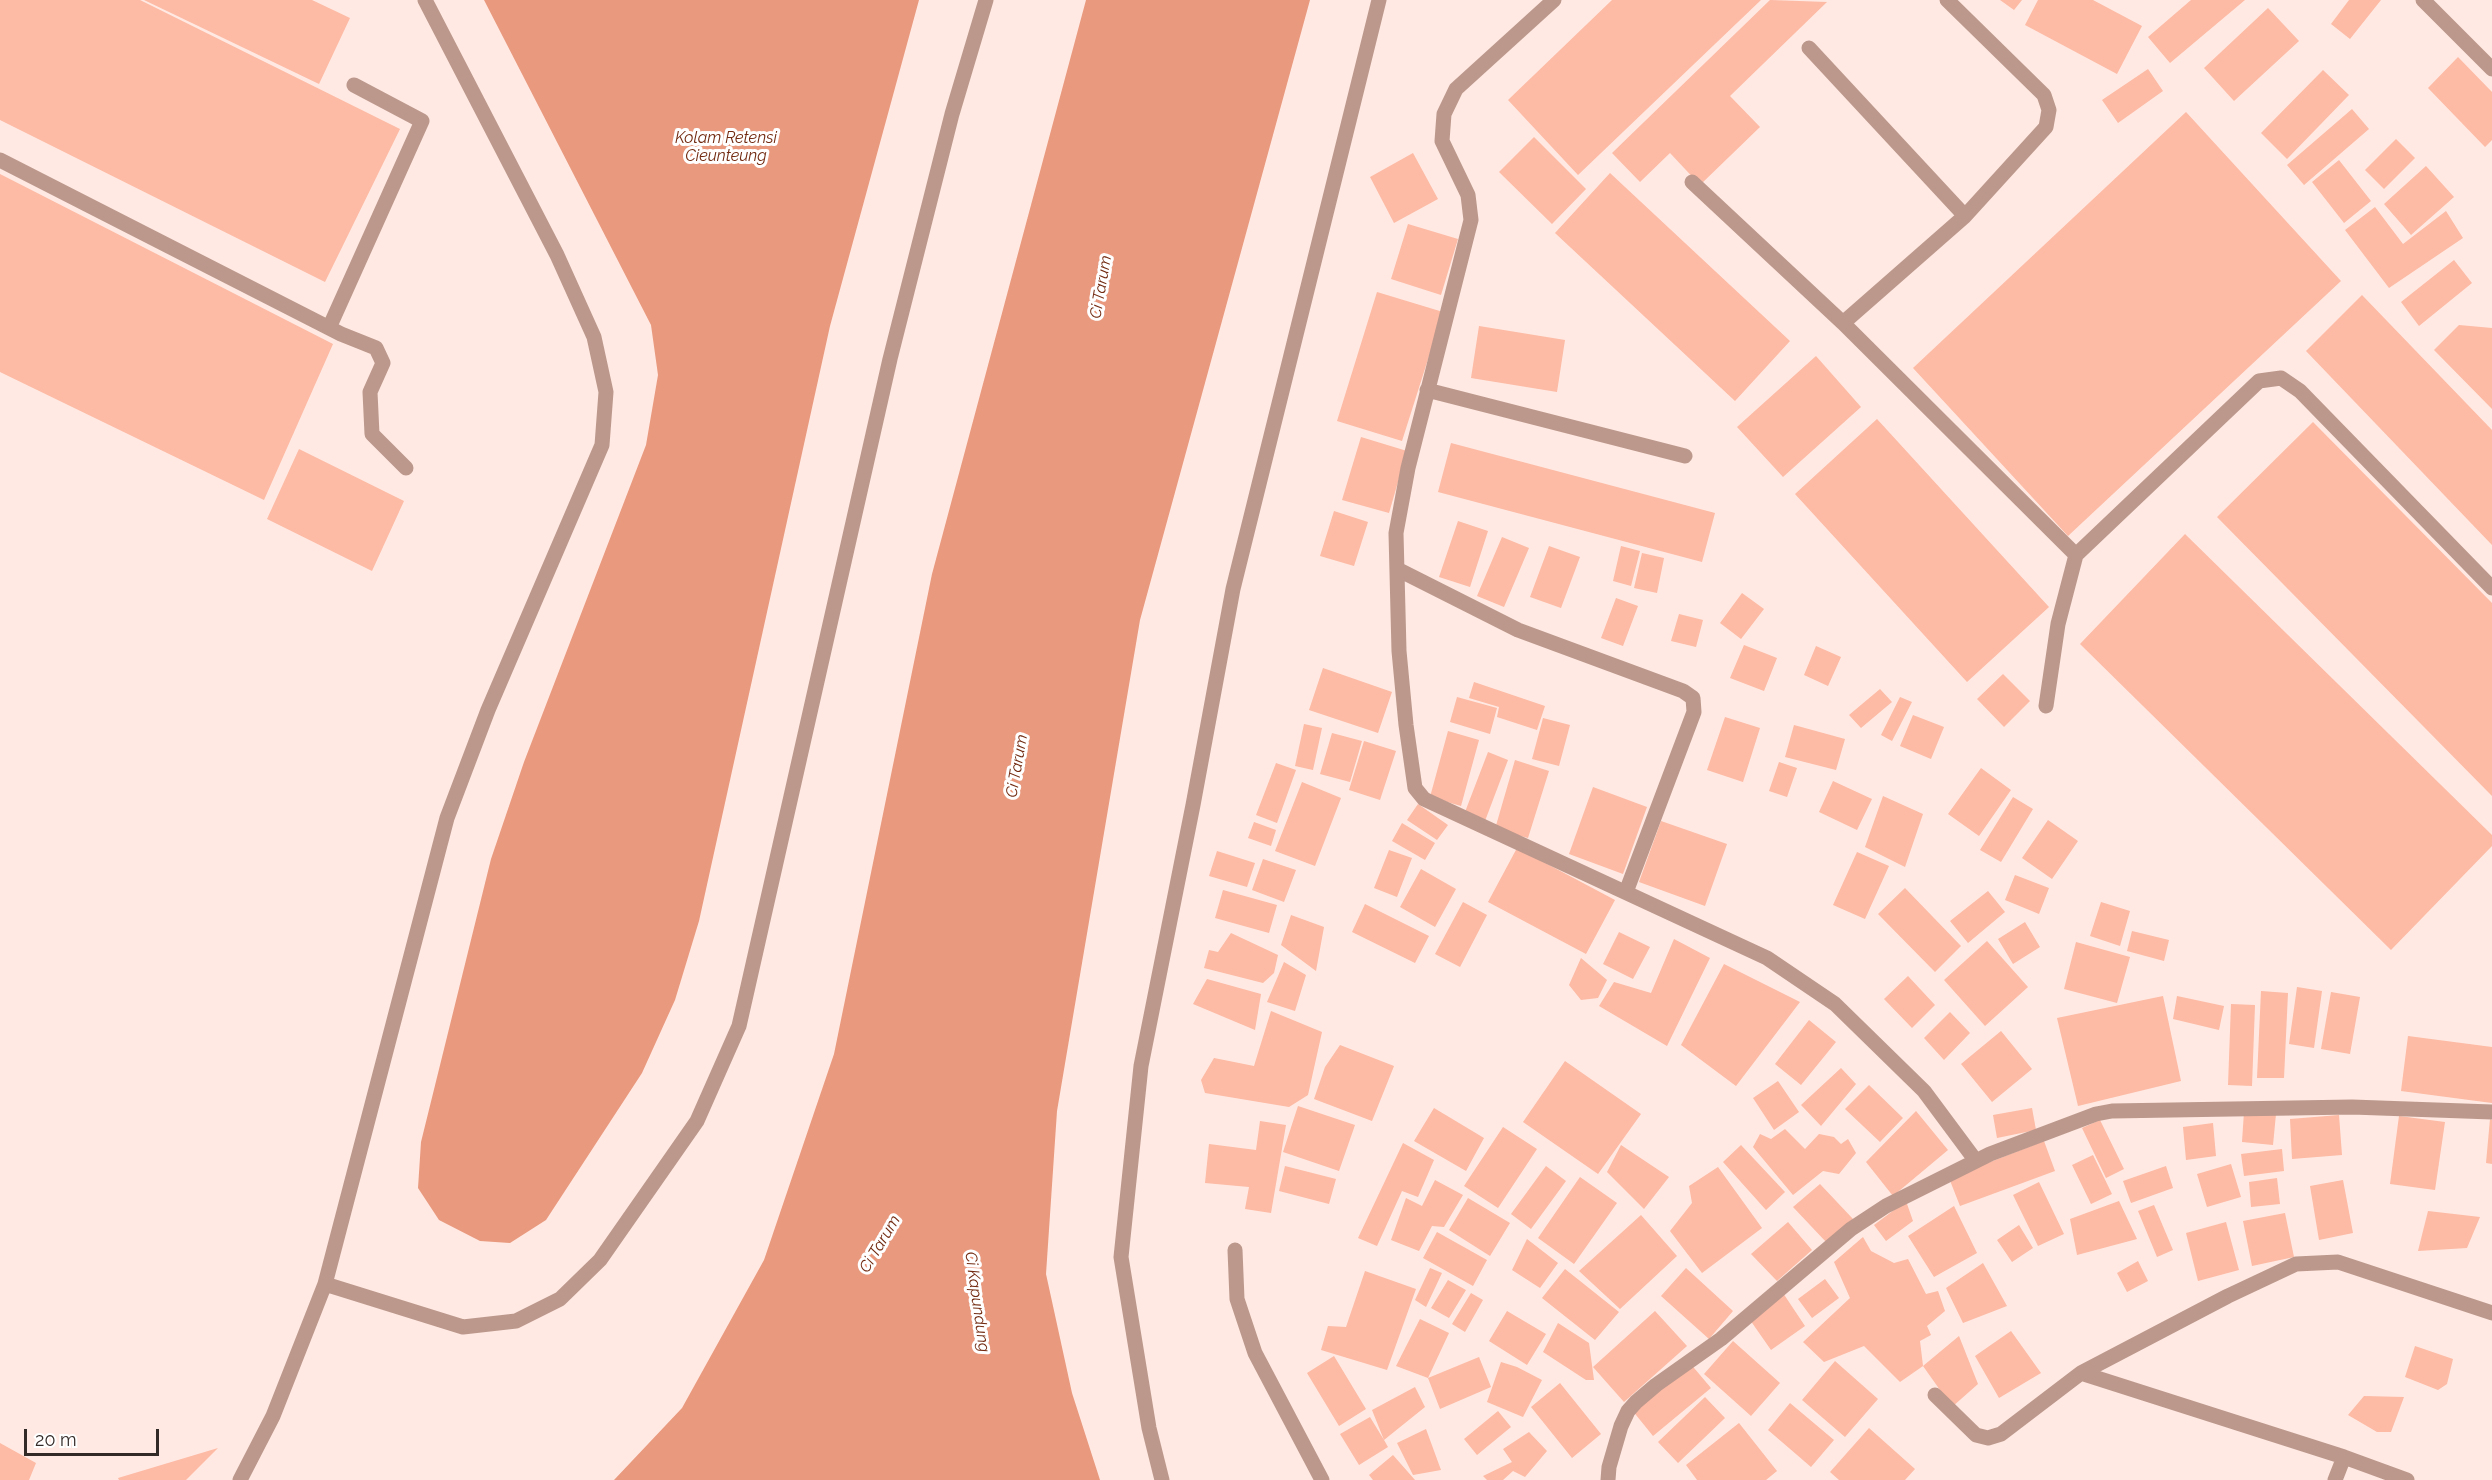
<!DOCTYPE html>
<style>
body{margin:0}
#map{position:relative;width:2492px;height:1480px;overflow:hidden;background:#ffe9e2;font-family:Raleway,sans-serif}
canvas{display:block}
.scale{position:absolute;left:24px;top:1429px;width:135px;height:27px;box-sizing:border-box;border:3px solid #322a27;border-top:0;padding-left:8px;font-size:18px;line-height:21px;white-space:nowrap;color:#322a27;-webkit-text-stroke:4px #fff;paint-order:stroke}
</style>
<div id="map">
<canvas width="2492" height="1480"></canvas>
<div class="scale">20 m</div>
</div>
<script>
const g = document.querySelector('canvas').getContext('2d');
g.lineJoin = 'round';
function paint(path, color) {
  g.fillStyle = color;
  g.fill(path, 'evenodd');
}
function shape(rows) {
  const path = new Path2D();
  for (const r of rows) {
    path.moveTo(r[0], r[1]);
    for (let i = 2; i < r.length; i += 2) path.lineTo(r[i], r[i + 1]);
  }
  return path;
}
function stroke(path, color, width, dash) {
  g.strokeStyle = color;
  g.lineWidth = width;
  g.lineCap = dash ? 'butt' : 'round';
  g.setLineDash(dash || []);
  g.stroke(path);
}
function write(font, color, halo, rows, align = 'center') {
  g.font = font + ' Raleway,sans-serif';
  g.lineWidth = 6;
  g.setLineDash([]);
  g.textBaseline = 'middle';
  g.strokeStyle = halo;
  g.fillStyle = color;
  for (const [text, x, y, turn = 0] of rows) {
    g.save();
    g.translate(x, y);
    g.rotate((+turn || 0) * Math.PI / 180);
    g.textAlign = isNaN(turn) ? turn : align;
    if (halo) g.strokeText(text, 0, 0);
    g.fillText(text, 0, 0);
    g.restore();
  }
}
paint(shape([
 [484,0,919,0,830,326,699,921,675,1000,642,1073,546,1220,510,1243,480,1241,439,1220,418,1188,421,1142,491,859,524,762,646,445,658,375,651,325],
 [1086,0,1310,0,1140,620,1057,1111,1046,1274,1072,1393,1100,1480,614,1480,682,1408,764,1260,834,1054,932,574]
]), '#e9997e');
paint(shape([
 [0,0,140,0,400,129,325,282,0,120],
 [144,0,312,0,350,18,319,84],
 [1612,0,1761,0,1578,175,1508,100],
 [1770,0,1827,2,1730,96,1760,127,1700,185,1670,153,1640,182,1612,153],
 [2000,0,2022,0,2014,10],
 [2038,0,2093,0,2142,26,2117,74,2025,25],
 [2191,0,2245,0,2170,63,2148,37],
 [2349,0,2381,0,2350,39,2331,24],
 [2268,8,2299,41,2234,101,2204,68],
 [2458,57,2492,92,2492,140,2485,147,2428,88],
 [2148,69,2163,91,2118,123,2102,100],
 [2323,70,2349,95,2287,159,2261,133],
 [2352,109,2369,129,2304,185,2287,165],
 [2186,112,2341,281,2068,536,1913,368],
 [1534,137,1586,189,1552,224,1499,172],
 [2396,139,2415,158,2384,189,2365,170],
 [1413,153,1438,199,1394,223,1370,177],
 [2339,160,2371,201,2344,223,2312,182],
 [2426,166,2454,197,2411,235,2384,204],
 [1610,173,1790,341,1735,401,1555,233],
 [0,174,333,344,264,500,0,372],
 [2375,207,2403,244,2446,211,2463,238,2389,288,2345,230],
 [1408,224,1458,239,1441,295,1391,279],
 [2454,260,2472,283,2419,326,2401,302],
 [1377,292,1443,312,1402,441,1337,421],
 [2362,295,2492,430,2492,545,2306,351],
 [2459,325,2492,328,2492,409,2434,350],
 [1479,326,1565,340,1557,392,1471,378],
 [1816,356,1861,407,1783,477,1737,427],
 [1877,419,2049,607,1967,682,1795,494],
 [2313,422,2492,603,2492,796,2217,517],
 [1361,437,1407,451,1389,513,1342,500],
 [1451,443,1715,513,1702,562,1438,492],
 [299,449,404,501,372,571,267,519],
 [1334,511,1368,522,1354,566,1320,556],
 [1458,521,1488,531,1470,587,1439,577],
 [2185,534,2492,835,2492,846,2391,950,2080,644],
 [1502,537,1529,548,1504,607,1477,596],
 [1549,546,1580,557,1561,608,1530,597],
 [1621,546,1640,551,1631,586,1613,581],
 [1642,553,1664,558,1657,593,1634,588],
 [1742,593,1764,609,1741,639,1720,623],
 [1616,598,1638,606,1623,646,1601,638],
 [1679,614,1703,620,1696,647,1671,641],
 [1744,645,1777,658,1764,691,1730,678],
 [1816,646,1841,657,1828,686,1804,675],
 [1323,668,1392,692,1378,733,1309,710],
 [2003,674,2030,701,2004,727,1977,699],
 [1474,682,1545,706,1537,730,1497,717,1499,707,1469,698],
 [1880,689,1892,702,1861,728,1849,715],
 [1457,697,1497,708,1490,734,1450,722],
 [1900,697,1912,702,1892,741,1881,735],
 [1913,715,1944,727,1931,759,1900,746],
 [1725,717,1760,728,1743,782,1707,770],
 [1543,718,1570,725,1559,766,1532,759],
 [1304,724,1322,728,1313,770,1295,766],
 [1794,725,1845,739,1836,770,1785,757],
 [1448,731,1479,740,1461,806,1430,797],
 [1332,733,1362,741,1350,782,1320,774],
 [1364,741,1396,751,1380,800,1349,790],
 [1488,752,1508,760,1485,821,1465,812],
 [1515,760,1549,771,1528,838,1495,829],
 [1779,762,1797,768,1787,797,1769,791],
 [1276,763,1296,770,1277,823,1256,815],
 [1981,768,2011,790,1979,836,1948,814],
 [1833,781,1872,799,1857,830,1819,812],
 [1302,782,1341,798,1315,866,1275,851],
 [1593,787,1647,807,1623,874,1569,854],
 [1883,796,1923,814,1905,867,1865,847],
 [2013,797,2033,809,2001,862,1980,850],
 [1418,804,1448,825,1437,840,1407,820],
 [2048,820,2078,841,2052,879,2022,858],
 [1661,821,1727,844,1705,906,1639,882],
 [1254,822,1276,830,1271,846,1248,838],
 [1402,823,1435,843,1425,860,1392,841],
 [1517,848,1615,900,1586,954,1488,902],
 [1389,850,1412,858,1397,897,1374,888],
 [1217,851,1255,863,1247,887,1209,876],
 [1857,852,1889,866,1865,919,1833,905],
 [1263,859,1296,870,1284,902,1252,890],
 [1421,869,1456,889,1435,927,1400,907],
 [2015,875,2049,888,2039,914,2005,900],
 [1905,888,1961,946,1935,972,1878,914],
 [1223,890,1277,905,1269,933,1215,918],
 [1988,891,2005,912,1968,943,1950,921],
 [1463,902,1487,915,1460,967,1435,954],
 [2101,902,2130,911,2120,946,2090,936],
 [1365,904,1429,936,1415,963,1352,932],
 [1291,915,1324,927,1316,971,1281,945],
 [2025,922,2040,947,2013,964,1998,939],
 [2132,931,2169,940,2164,961,2127,951],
 [1619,932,1650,947,1633,979,1603,964],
 [1231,933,1278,955,1274,973,1263,983,1204,968,1209,950,1218,952],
 [1674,939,1710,958,1667,1046,1599,1006,1614,982,1651,993],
 [1987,941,2028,987,1985,1026,1944,980],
 [2076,942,2130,957,2117,1003,2064,989],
 [1581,958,1607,980,1598,998,1581,1000,1569,985],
 [1284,962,1306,975,1295,1011,1267,1002],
 [1724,964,1800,1002,1736,1086,1681,1045],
 [1908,976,1935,1005,1912,1028,1884,999],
 [1207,979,1261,994,1255,1030,1193,1004],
 [2297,987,2322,991,2314,1048,2289,1044],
 [2261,991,2288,993,2284,1078,2257,1078],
 [2331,992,2360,997,2350,1054,2321,1049],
 [2163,996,2181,1081,2078,1106,2057,1018],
 [2177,996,2224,1006,2219,1030,2173,1019],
 [2231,1004,2255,1005,2252,1086,2228,1085],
 [1271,1011,1322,1032,1308,1095,1289,1107,1205,1093,1201,1080,1214,1058,1254,1066],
 [1950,1012,1970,1033,1944,1060,1924,1038],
 [1809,1020,1836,1042,1801,1085,1775,1064],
 [2001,1031,2032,1069,1992,1102,1961,1064],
 [2408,1036,2492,1047,2492,1103,2401,1091],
 [1340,1045,1394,1066,1372,1121,1314,1099,1325,1067],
 [1565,1061,1641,1114,1598,1174,1523,1122],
 [1841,1068,1856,1084,1821,1126,1801,1105],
 [1778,1081,1799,1112,1774,1130,1753,1098],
 [1869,1085,1903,1118,1880,1142,1845,1109],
 [1298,1106,1355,1125,1339,1171,1283,1152],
 [1434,1108,1484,1138,1466,1171,1414,1141],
 [2032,1108,2036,1130,1997,1138,1993,1115],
 [1916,1111,1948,1150,1893,1196,1866,1162],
 [2244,1112,2276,1114,2273,1145,2242,1142],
 [2339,1115,2342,1155,2292,1159,2290,1119],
 [2399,1116,2445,1122,2435,1190,2390,1184],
 [2490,1119,2492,1120,2492,1164,2486,1163],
 [2100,1120,2124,1169,2106,1178,2082,1128],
 [1260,1121,1286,1125,1271,1213,1245,1209,1249,1187,1205,1183,1209,1144,1256,1150],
 [2213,1123,2216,1156,2186,1160,2183,1127],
 [1503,1127,1537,1149,1498,1208,1464,1186],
 [1785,1129,1805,1149,1819,1134,1834,1137,1841,1144,1848,1139,1856,1153,1839,1174,1823,1171,1793,1195,1753,1147,1760,1134,1771,1139],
 [2044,1141,2055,1171,1960,1206,1949,1178],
 [1403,1143,1434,1160,1418,1197,1402,1191,1377,1246,1358,1238],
 [1621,1145,1669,1177,1644,1209,1607,1172],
 [1741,1145,1785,1192,1766,1210,1723,1162],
 [2282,1149,2284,1171,2244,1176,2241,1154],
 [2093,1155,2112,1194,2091,1204,2072,1165],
 [2231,1164,2241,1197,2207,1207,2197,1174],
 [1285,1166,1336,1179,1329,1204,1279,1191],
 [1546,1166,1566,1181,1531,1229,1511,1214],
 [2166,1166,2173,1188,2131,1203,2123,1181],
 [1718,1167,1762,1228,1702,1273,1670,1231,1692,1203,1689,1186],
 [1580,1177,1617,1203,1574,1264,1538,1238],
 [2277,1178,2280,1204,2251,1207,2249,1182],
 [1435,1180,1463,1195,1444,1227,1432,1226,1419,1251,1391,1240,1406,1198,1422,1206],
 [2343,1180,2353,1233,2319,1240,2310,1186],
 [2039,1182,2064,1234,2038,1246,2013,1195],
 [1820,1184,1853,1219,1827,1243,1793,1207],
 [1468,1198,1510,1223,1490,1256,1449,1230],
 [1906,1201,1913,1221,1886,1241,1874,1225],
 [2119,1201,2137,1239,2077,1255,2070,1219],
 [2154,1205,2173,1250,2157,1257,2138,1211],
 [1954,1206,1977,1253,1934,1277,1908,1236],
 [2428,1211,2480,1217,2467,1248,2418,1251],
 [2285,1213,2294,1257,2252,1266,2243,1221],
 [1641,1215,1677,1256,1620,1309,1579,1271],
 [1788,1222,1812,1250,1777,1281,1751,1254],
 [2226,1222,2239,1270,2198,1281,2186,1233],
 [2019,1225,2033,1248,2012,1262,1997,1240],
 [1437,1232,1487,1260,1473,1286,1423,1258],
 [1863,1237,1871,1251,1894,1263,1908,1259,1926,1294,1938,1291,1945,1311,1927,1326,1931,1335,1920,1341,1923,1366,1900,1382,1864,1346,1824,1362,1803,1342,1850,1298,1834,1262],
 [1527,1239,1558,1263,1540,1288,1512,1270],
 [2138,1261,2148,1281,2127,1292,2117,1273],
 [1983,1263,2007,1306,1963,1323,1946,1288],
 [1430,1268,1442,1273,1426,1307,1415,1300],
 [1686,1268,1733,1311,1709,1339,1661,1296],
 [1565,1269,1619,1312,1595,1340,1542,1298],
 [1365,1271,1416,1289,1387,1370,1321,1350,1328,1326,1346,1327],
 [1825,1279,1839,1298,1812,1318,1798,1299],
 [1448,1280,1466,1290,1449,1318,1431,1308],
 [1471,1293,1483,1300,1465,1332,1452,1324],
 [1783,1293,1805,1326,1771,1350,1748,1317],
 [1507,1311,1546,1334,1527,1365,1489,1341],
 [1655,1311,1687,1346,1624,1402,1593,1367],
 [1420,1319,1449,1333,1428,1378,1479,1357,1491,1387,1440,1409,1428,1378,1396,1366],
 [1558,1323,1589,1343,1594,1380,1586,1380,1543,1352],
 [2011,1331,2041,1373,1999,1398,1975,1356],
 [1959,1336,1978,1384,1952,1407,1923,1366],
 [1733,1341,1780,1383,1751,1416,1704,1374],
 [2415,1346,2453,1359,2447,1384,2438,1390,2405,1377],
 [1334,1356,1366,1409,1339,1426,1307,1373],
 [1835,1361,1878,1399,1845,1437,1802,1400],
 [1501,1362,1517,1367,1542,1380,1523,1417,1487,1402],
 [1689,1362,1711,1388,1653,1436,1632,1410],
 [1560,1383,1601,1434,1572,1458,1531,1407],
 [1415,1387,1425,1407,1384,1440,1388,1447,1359,1465,1340,1434,1370,1417,1384,1440,1372,1410],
 [2364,1396,2404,1397,2391,1432,2377,1432,2348,1415],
 [1705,1397,1725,1418,1678,1463,1658,1442],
 [1790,1403,1834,1440,1811,1467,1768,1430],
 [1498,1411,1511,1427,1477,1455,1464,1439],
 [1739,1423,1777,1471,1766,1480,1697,1480,1686,1465],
 [1869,1428,1915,1469,1905,1480,1839,1480,1830,1472],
 [1426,1429,1441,1470,1413,1475,1397,1443],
 [1529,1432,1547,1451,1525,1477,1513,1471,1503,1480,1487,1480,1483,1476,1512,1462,1503,1449],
 [0,1443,36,1463,29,1480,0,1480],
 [218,1448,186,1480,119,1480,118,1478],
 [1393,1455,1415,1480,1373,1480,1369,1475]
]), '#fdbaa4');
stroke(shape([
 [1947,0,2044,95,2049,110,2046,127,1965,216,1843,323,2076,555,2259,381,2281,378,2300,391,2492,588],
 [1809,48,1965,216],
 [0,160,341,334,376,348,383,363,370,392,372,434,406,468],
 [1692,182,1843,323],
 [329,328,422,121,354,85],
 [2046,706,2058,624,2076,555],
 [325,1284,463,1327,516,1321,560,1299,600,1260,697,1121,739,1026,890,359,952,114,986,0],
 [240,1480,273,1416,325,1284,447,818,488,710,602,445,606,392,594,337,557,255,425,0]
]), '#bc988c', 15);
stroke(shape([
 [1554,0,1456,89,1444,114,1442,141,1468,195,1471,220,1408,468,1396,533,1399,651,1406,725,1415,788,1424,799,1767,958,1835,1004,1924,1091,1976,1161],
 [2423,0,2492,69],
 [1427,390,1685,456],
 [1397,569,1518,630,1683,691,1693,698,1694,712,1626,892],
 [1235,1250,1237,1299,1255,1353,1322,1480],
 [2081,1373,2228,1296,2296,1264,2338,1262,2492,1313],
 [1935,1395,1976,1435,1988,1438,2001,1434,2081,1373,2344,1457,2407,1480],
 [1162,1480,1149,1428,1121,1257,1141,1066,1193,805,1233,589,1379,0],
 [1608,1480,1609,1467,1621,1426,1628,1411,1636,1402,1656,1385,1721,1339,1851,1229,1886,1206,1990,1154,2096,1114,2112,1111,2352,1107,2492,1112],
 [2335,1480,2344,1457]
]), '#bc988c', 15);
write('italic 16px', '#722a10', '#fff', [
 ["Kolam Retensi",726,138],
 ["Cieunteung",726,156],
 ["Ci Tarum",1101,287,-80],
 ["Ci Tarum",1017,766,-80],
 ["Ci Tarum",880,1244,-59],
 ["Ci Kapundung",977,1302,82]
]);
</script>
